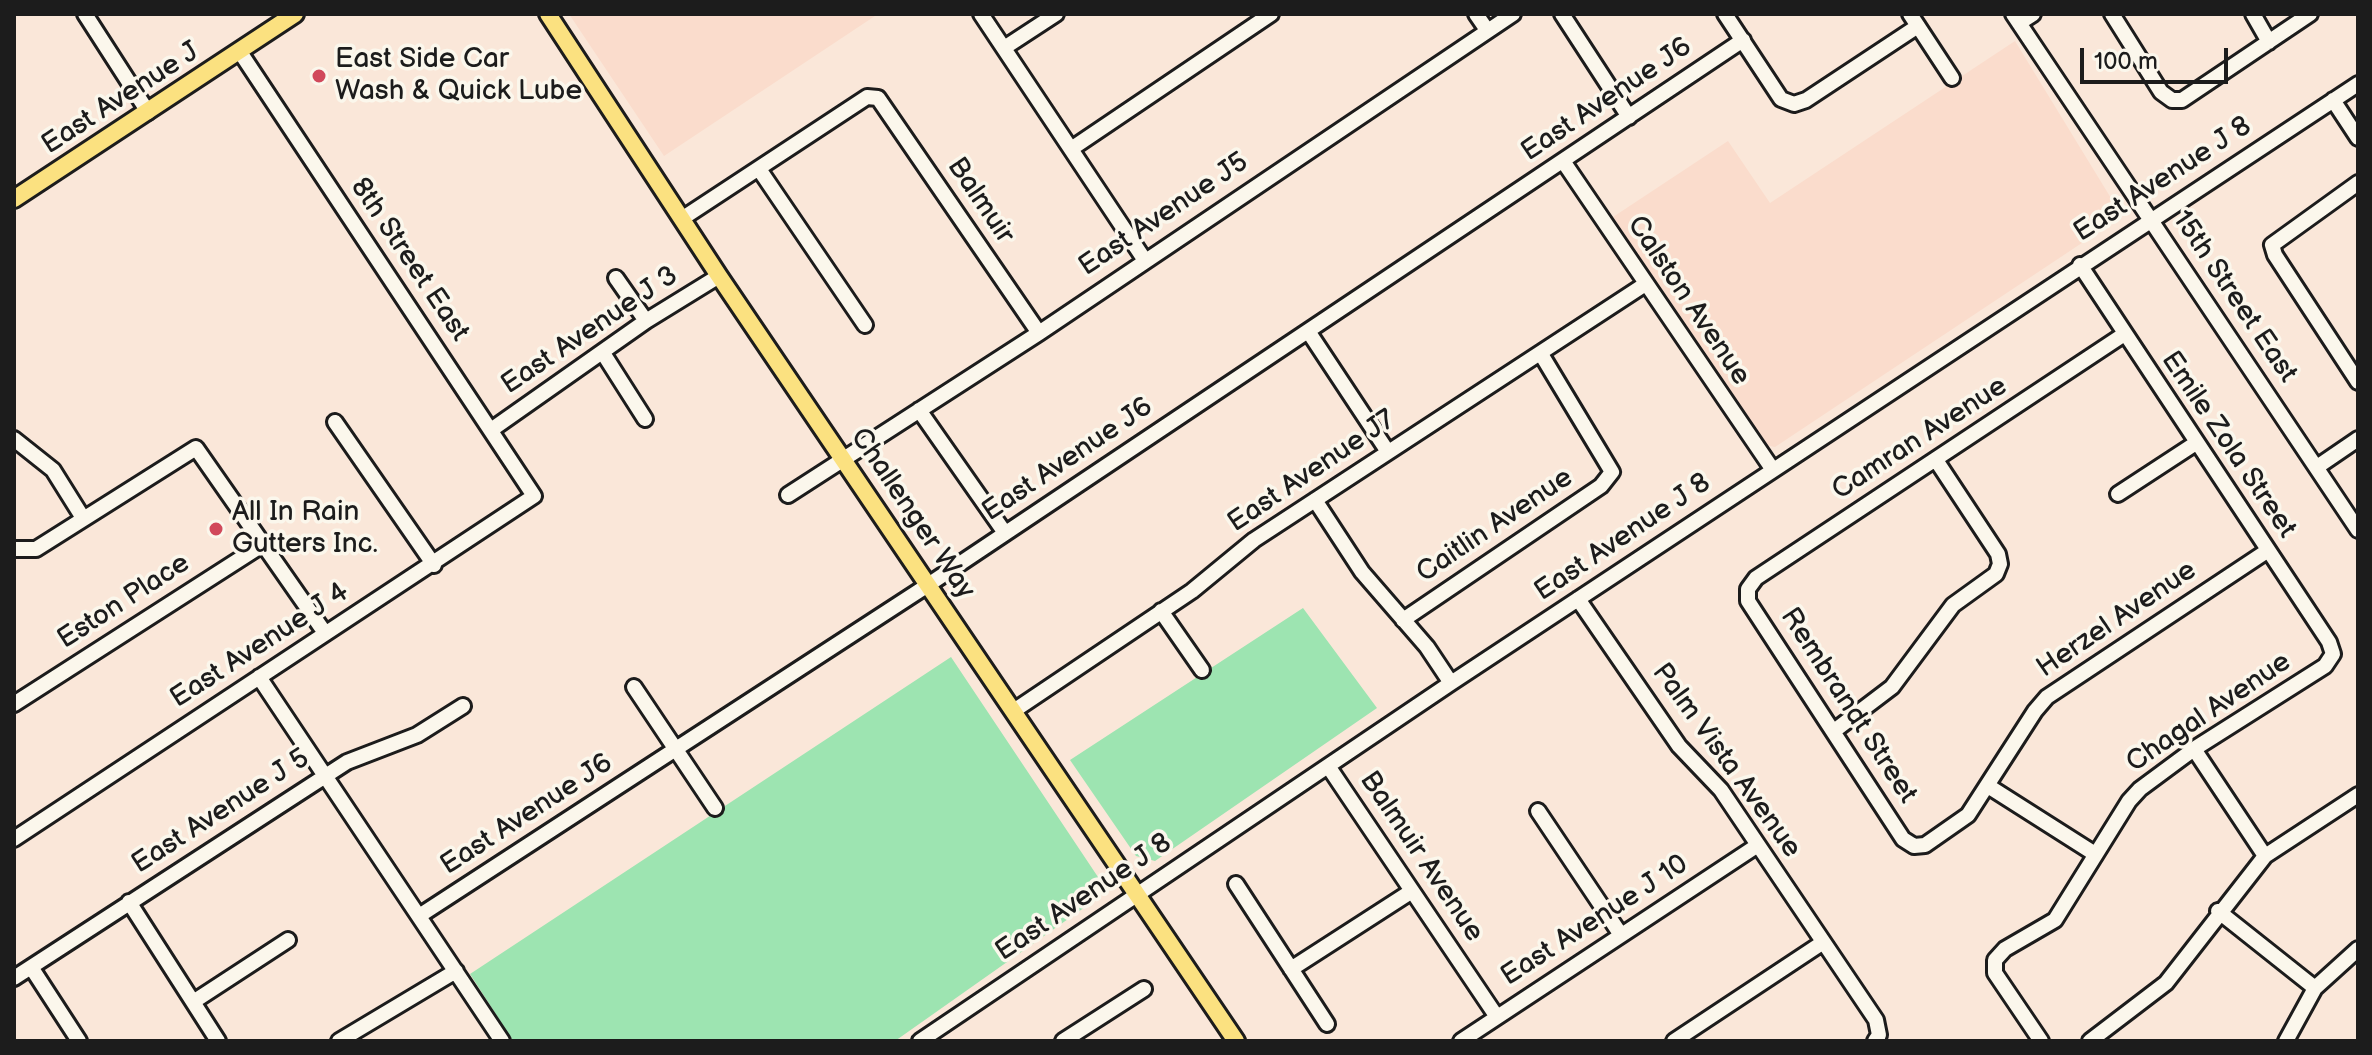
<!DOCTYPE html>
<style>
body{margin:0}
#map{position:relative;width:2372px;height:1055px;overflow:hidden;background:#fae7d9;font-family:"Balsamiq Sans",sans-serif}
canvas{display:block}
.frame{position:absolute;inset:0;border:16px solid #1c1c1c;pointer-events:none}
.scale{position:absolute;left:2080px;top:48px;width:148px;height:36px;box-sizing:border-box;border:4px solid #1c1c1c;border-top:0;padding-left:10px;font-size:24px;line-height:28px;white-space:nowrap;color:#1c1c1c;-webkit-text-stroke:6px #fbf7ec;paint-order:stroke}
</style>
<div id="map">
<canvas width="2372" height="1055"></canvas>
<div class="frame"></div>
<div class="scale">100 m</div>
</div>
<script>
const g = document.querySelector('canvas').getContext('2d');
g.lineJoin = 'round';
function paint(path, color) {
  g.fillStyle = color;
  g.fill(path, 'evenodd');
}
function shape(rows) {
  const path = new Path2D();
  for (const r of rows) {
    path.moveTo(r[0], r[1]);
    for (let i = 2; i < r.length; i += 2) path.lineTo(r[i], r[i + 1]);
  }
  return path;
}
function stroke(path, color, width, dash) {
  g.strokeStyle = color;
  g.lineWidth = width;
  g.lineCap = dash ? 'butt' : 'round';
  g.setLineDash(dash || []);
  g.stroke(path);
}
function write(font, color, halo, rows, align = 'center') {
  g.font = font + ' "Balsamiq Sans",sans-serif';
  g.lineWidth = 7;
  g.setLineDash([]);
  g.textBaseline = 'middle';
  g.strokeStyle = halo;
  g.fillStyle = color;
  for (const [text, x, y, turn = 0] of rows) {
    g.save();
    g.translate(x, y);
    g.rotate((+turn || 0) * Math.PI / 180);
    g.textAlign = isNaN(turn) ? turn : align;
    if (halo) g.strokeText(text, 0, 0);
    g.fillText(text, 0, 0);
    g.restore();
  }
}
paint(shape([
 [569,14,878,14,664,156],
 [2015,41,2117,208,2115,221,1775,447,1766,445,1613,217,1728,141,1770,203]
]), '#fadccc');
paint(shape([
 [1303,608,1377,708,1155,861,1136,856,1070,760],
 [951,657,1100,880,1095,900,895,1041,513,1041,470,974]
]), '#9de4b1');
const minor = shape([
 [85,14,148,112],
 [981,14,1144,259],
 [1476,14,1487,30],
 [1562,14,1629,117],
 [1725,14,1781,99,1794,104,1806,100,1918,26],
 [1910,14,1952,78],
 [2013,14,2358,530],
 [2112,14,2161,92,2172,100,2182,100,2310,14],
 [2253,14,2269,42],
 [2019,23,2033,14],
 [1004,48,1056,14],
 [2333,100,2358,138],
 [1071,149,1271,14],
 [1563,161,1773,470],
 [759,169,865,325],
 [2358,183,2272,245,2275,255,2358,382],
 [683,218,867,97,878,98,1039,333],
 [616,278,646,321],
 [1308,331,1388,452],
 [2123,335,1756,578,1748,589,1748,601,1903,839,1914,846,1925,845,1968,815,2035,711,2047,697,2267,551],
 [603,353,645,419],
 [919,410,1005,533],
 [335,422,434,565],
 [491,430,646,321,719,276],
 [14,439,53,470,83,518],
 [2317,467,2358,439],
 [2118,494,2196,443],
 [788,495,1039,333,1513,14],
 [1315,500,1362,572,1427,647,1451,683],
 [14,549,36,549,196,448,325,633],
 [1578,599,1679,746,1721,790,1876,1020,1879,1035,1875,1041],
 [1161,611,1202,670],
 [1403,620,1601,486,1612,472,1541,354],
 [259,677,502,1041],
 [634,687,715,808],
 [14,704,262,545],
 [1015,710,1192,591,1254,540,1644,285],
 [1834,731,1892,687,1953,605,1996,574,2000,564,1998,554,1936,460],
 [2194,749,2265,856],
 [1328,766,1497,1017],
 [1988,786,2095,854],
 [1538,811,1621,935],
 [14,839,534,496,240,52],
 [1236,884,1327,1024],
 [129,902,218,1041],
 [2218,911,2315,988],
 [419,916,928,585,1743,40],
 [31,967,79,1041],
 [1291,969,1412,891],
 [14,978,347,762,417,735,463,706],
 [193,1002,288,940],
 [339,1041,456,971],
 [920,1041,1451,683,2358,84],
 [1063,1041,1144,989],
 [1461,1041,1758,845],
 [1674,1041,1822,943],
 [2041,1041,1995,973,1995,960,2005,949,2055,920,2129,801,2140,789,2194,749,2325,666,2333,654,2329,642,2080,265],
 [2090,1041,2166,983,2265,856,2358,795],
 [2286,1041,2315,988,2358,949]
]);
const major = shape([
 [548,14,719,276,1236,1041],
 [14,199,295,14]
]);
stroke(minor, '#1c1c1c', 20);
stroke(major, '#1c1c1c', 22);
stroke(minor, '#fbf7ec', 14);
stroke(major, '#fbe180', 16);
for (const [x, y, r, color] of [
 [319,76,8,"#d1495b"],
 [216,529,8,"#d1495b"]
]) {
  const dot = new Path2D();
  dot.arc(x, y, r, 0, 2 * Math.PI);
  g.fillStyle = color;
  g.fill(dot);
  stroke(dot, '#fbf7ec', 3);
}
write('28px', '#1c1c1c', '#fbf7ec', [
 ["East Side Car",335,60],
 ["Wash & Quick Lube",335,92],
 ["All In Rain",232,513],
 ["Gutters Inc.",232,545]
], 'left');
write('28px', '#1c1c1c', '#fbf7ec', [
 ["East Avenue J",121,99,-33],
 ["East Avenue J6",1607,100,-34],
 ["East Avenue J 8",2163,180,-33],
 ["Balmuir",980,201,56],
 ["East Avenue J5",1164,215,-34],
 ["8th Street East",409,260,56],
 ["15th Street East",2234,297,56],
 ["Calston Avenue",1688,301,56],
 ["East Avenue J 3",590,331,-34],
 ["Camran Avenue",1920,439,-33],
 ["Emile Zola Street",2228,445,56],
 ["East Avenue J6",1068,460,-34],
 ["East Avenue J7",1312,472,-34],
 ["Challenger Way",912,514,56],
 ["Caitlin Avenue",1495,526,-34],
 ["East Avenue J 8",1623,538,-34],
 ["Eston Place",124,602,-33],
 ["Herzel Avenue",2117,620,-34],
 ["East Avenue J 4",260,646,-33],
 ["Rembrandt Street",1848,706,57],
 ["Chagal Avenue",2209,713,-34],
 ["Palm Vista Avenue",1726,761,54],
 ["East Avenue J 5",221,812,-33],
 ["East Avenue J6",527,815,-33],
 ["Balmuir Avenue",1421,857,56],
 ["East Avenue J 8",1084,898,-34],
 ["East Avenue J 10",1595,921,-33]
]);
</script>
